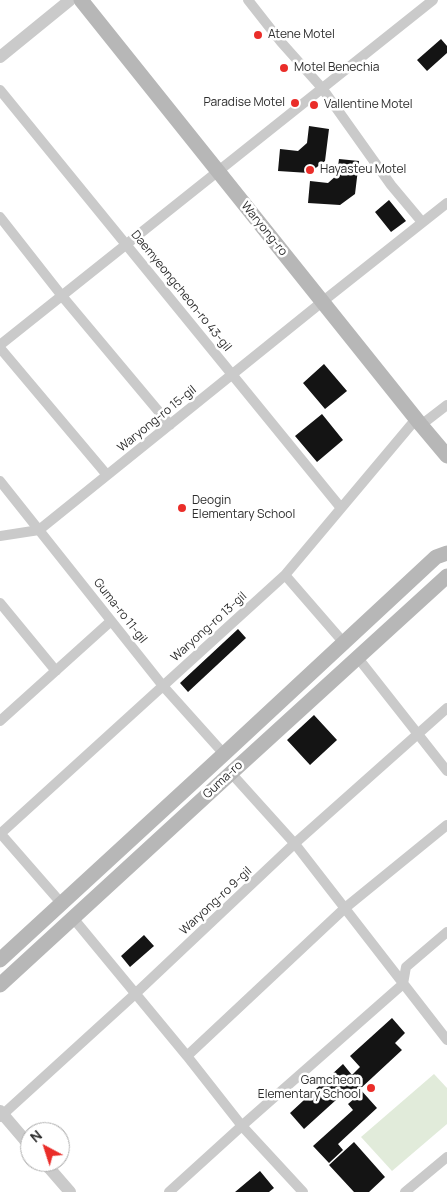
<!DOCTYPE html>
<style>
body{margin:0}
#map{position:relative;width:447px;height:1192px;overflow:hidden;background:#fff;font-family:Manrope,sans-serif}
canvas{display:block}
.north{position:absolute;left:20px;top:1122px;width:50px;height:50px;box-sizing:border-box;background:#fff;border:1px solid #ababab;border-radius:50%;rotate:320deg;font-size:14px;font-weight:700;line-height:20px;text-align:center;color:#2d2d2d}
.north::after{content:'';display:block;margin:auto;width:18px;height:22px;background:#ea2d29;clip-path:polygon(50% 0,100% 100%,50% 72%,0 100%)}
</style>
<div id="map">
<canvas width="447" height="1192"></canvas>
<div class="north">N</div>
</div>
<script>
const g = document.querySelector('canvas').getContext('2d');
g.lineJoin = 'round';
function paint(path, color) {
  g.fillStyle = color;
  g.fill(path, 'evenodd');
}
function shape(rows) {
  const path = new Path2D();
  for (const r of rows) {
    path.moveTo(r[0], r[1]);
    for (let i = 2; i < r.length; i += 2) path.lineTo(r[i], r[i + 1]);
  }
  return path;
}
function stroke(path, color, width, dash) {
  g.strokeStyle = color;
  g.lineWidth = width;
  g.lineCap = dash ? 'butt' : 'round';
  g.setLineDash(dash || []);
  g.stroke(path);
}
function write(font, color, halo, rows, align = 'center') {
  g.font = font + ' Manrope,sans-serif';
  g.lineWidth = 5;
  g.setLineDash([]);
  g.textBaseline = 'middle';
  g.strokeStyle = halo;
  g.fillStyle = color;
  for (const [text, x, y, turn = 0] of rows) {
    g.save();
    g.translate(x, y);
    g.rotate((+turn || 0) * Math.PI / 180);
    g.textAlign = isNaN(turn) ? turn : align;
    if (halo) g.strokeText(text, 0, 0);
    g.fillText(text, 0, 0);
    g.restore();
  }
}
paint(shape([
 [434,1074,447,1088,447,1124,392,1171,361,1137]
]), '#e1ebda');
paint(shape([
 [441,39,447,46,447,53,427,71,417,60],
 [309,126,329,129,325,161,309,173,278,171,280,149,298,151,307,143],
 [339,159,359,161,355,194,340,205,308,203,310,181,328,183,337,175],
 [389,200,406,221,391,232,375,212],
 [324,364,347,391,325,409,303,383],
 [322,414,343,440,317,462,295,436],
 [238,629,246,638,188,692,180,683],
 [314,715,337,740,310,765,287,740],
 [144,935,154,946,130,967,121,956],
 [392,1018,405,1033,395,1043,402,1050,360,1089,377,1108,338,1144,343,1150,329,1163,313,1146,353,1110,348,1104,355,1098,347,1090,304,1129,290,1113,343,1064,352,1075,360,1067,350,1056],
 [354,1142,385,1177,369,1192,354,1192,329,1165],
 [260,1171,274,1188,269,1192,235,1192]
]), '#141414');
stroke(shape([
 [248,0,281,42,322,88,391,185,422,222],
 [0,90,341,508],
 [0,217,62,296,170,425],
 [0,345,433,0],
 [0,348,107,475],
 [421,425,447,405],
 [0,481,163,686,224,754],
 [0,536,39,530,322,302,447,203],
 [285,575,344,643],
 [0,603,56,671],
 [358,658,447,771],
 [0,721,111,621],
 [231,773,295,844,447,1040],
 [0,833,62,904],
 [0,834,285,575,416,419],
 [73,918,187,1056,242,1126,303,1192],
 [187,1056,345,908,447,825],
 [0,1117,134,995,293,845,447,708],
 [169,1192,245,1123,403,984,406,967,447,932],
 [405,1192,447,1157]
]), '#cacaca', 10);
stroke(shape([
 [0,57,70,0],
 [0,1111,30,1146],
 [44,1162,70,1192]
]), '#cacaca', 12);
stroke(shape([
 [81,0,421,425,447,456],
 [0,960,224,754,436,557,447,553],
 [0,985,231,773,447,576]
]), '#b7b7b7', 15);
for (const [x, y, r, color] of [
 [258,35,5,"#ea2d29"],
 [284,68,5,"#ea2d29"],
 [295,103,5,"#ea2d29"],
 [314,105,5,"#ea2d29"],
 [310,170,5,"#ea2d29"],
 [182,508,5,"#ea2d29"],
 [371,1088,5,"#ea2d29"]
]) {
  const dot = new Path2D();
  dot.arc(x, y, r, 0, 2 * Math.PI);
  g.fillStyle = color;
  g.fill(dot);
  stroke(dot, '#fff', 2);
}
write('12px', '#2d2d2d', '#fff', [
 ["Atene Motel",268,35],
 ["Motel Benechia",294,68],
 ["Paradise Motel",285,103,"right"],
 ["Vallentine Motel",324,105],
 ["Hayasteu Motel",320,170],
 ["Deogin",192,501],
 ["Elementary School",192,515],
 ["Gamcheon",361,1081,"right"],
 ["Elementary School",361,1095,"right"]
], 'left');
write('12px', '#2d2d2d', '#fff', [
 ["Waryong-ro",264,229,51],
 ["Daemyeongcheon-ro 43-gil",181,291,51],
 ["Waryong-ro 15-gil",157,419,-39],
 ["Guma-ro 11-gil",120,611,52],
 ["Waryong-ro 13-gil",209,627,-42],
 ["Guma-ro",223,780,-43],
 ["Waryong-ro 9-gil",216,901,-43]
]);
</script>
